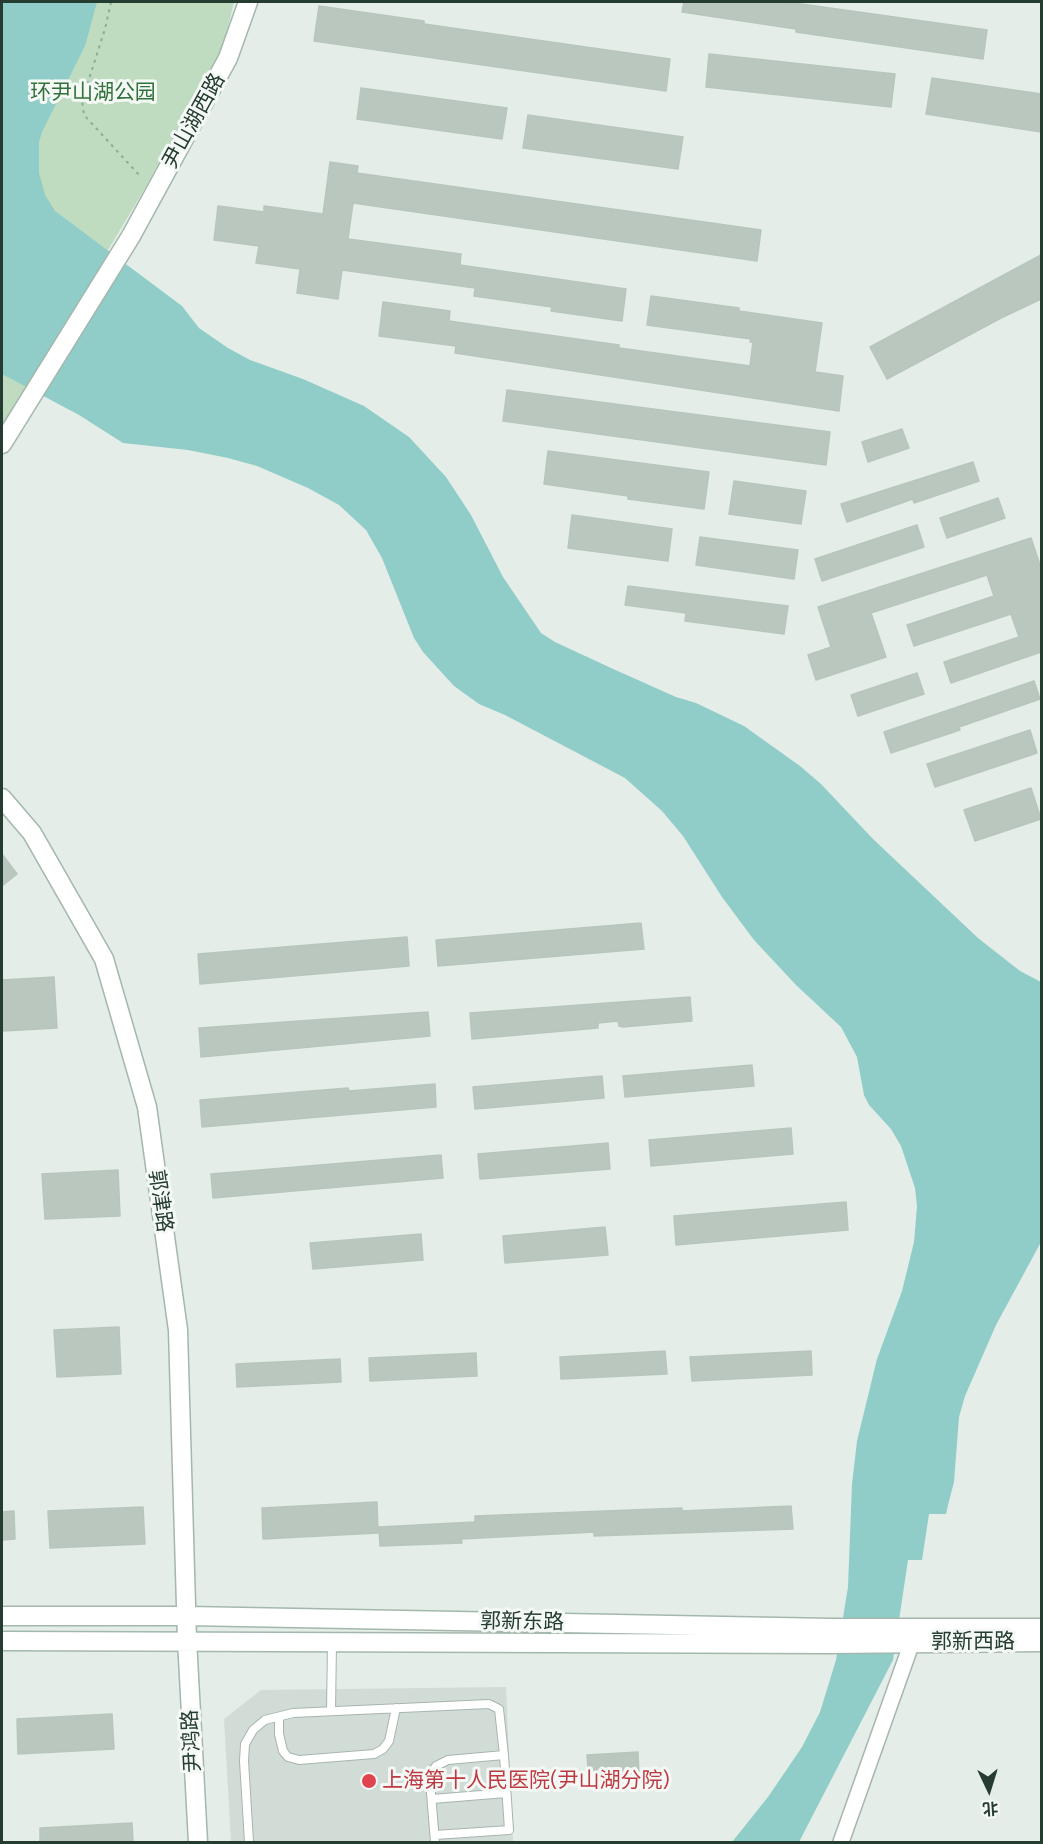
<!DOCTYPE html>
<meta charset="utf-8">
<style>
body{margin:0}
#map{position:relative;width:1043px;height:1844px;overflow:hidden;background:#e4ede7;font-family:Figtree,"Noto Sans SC",sans-serif}
canvas{display:block}
.frame{position:absolute;inset:0;border:3px solid #253d31;pointer-events:none}
.north{position:absolute;left:959px;top:1760px;width:60px;height:60px;-webkit-text-stroke:4px #f5f9f6;paint-order:stroke;rotate:176deg;font-size:16px;font-weight:700;line-height:24px;text-align:center;color:#253d31}
.north::after{content:'';display:block;margin:auto;width:21px;height:27px;background:#253d31;clip-path:polygon(50% 0,100% 100%,50% 72%,0 100%)}
</style>
<div id="map">
<canvas width="1043" height="1844"></canvas>
<div class="frame"></div>
<div class="north">北</div>
</div>
<script>
const g = document.querySelector('canvas').getContext('2d');
g.lineJoin = 'round';
function paint(path, color) {
  g.fillStyle = color;
  g.fill(path, 'evenodd');
}
function shape(rows) {
  const path = new Path2D();
  for (const r of rows) {
    path.moveTo(r[0], r[1]);
    for (let i = 2; i < r.length; i += 2) path.lineTo(r[i], r[i + 1]);
  }
  return path;
}
function stroke(path, color, width, dash) {
  g.strokeStyle = color;
  g.lineWidth = width;
  g.lineCap = dash ? 'butt' : 'round';
  g.setLineDash(dash || []);
  g.stroke(path);
}
function write(font, color, halo, rows, align = 'center') {
  g.font = font + ' Figtree,"Noto Sans SC",sans-serif';
  g.lineWidth = 6;
  g.setLineDash([]);
  g.textBaseline = 'middle';
  g.strokeStyle = halo;
  g.fillStyle = color;
  for (const [text, x, y, turn = 0] of rows) {
    g.save();
    g.translate(x, y);
    g.rotate((+turn || 0) * Math.PI / 180);
    g.textAlign = isNaN(turn) ? turn : align;
    if (halo) g.strokeText(text, 0, 0);
    g.fillText(text, 0, 0);
    g.restore();
  }
}
paint(shape([
 [506,1687,513,1842,231,1842,224,1719,261,1690]
]), '#d2dcd6');
paint(shape([
 [2,2,234,2,224,44,141,195,2,427]
]), '#bfdcc0');
paint(shape([
 [2,2,97,2,85,46,42,132,39,142,39,173,45,195,55,211,182,306,199,328,228,348,250,360,303,379,364,406,409,437,446,477,471,515,503,577,541,633,555,642,611,668,676,697,696,703,744,726,800,766,821,784,873,839,978,938,1020,971,1041,982,1041,1242,996,1325,965,1396,959,1417,954,1482,949,1501,946,1514,929,1514,922,1560,908,1560,893,1660,799,1842,732,1842,768,1797,802,1747,820,1712,836,1660,848,1587,852,1484,857,1441,877,1359,902,1291,914,1242,917,1206,915,1188,901,1146,891,1129,869,1105,864,1095,857,1057,841,1027,796,985,754,940,722,897,683,836,662,811,625,778,505,715,479,704,454,686,423,652,414,638,382,558,366,530,339,505,308,488,257,466,228,458,188,450,123,443,79,415,2,374]
]), '#90cdc9');
const building = shape([
 [684,2,787,2,987,30,983,59,796,32,796,29,682,12,684,2],
 [319,6,424,21,424,24,670,59,666,91,314,41,319,6],
 [709,54,895,74,891,107,706,87,709,54],
 [932,78,1041,94,1041,132,926,114,932,78],
 [361,88,507,108,502,139,357,119,361,88],
 [528,115,683,137,678,169,523,148,528,115],
 [330,162,358,166,357,173,761,230,757,261,353,203,348,239,461,254,460,265,626,289,622,321,551,311,552,307,474,296,475,288,342,270,338,299,297,293,300,269,256,263,259,246,214,240,218,206,264,212,264,206,323,214,330,162],
 [1041,255,1041,299,1001,318,887,379,870,347,1041,255],
 [651,296,739,308,739,311,822,323,815,372,843,376,839,411,455,353,456,346,379,336,383,302,450,311,449,321,619,345,619,348,750,366,753,342,750,342,751,339,647,325,651,296],
 [507,390,830,432,826,465,503,421,507,390],
 [902,429,909,448,868,462,862,442,902,429],
 [548,451,709,472,704,509,628,499,628,496,544,484,548,451],
 [973,462,979,481,914,503,913,499,847,522,841,504,973,462],
 [734,481,806,491,801,524,729,514,734,481],
 [998,498,1005,518,947,538,940,518,998,498],
 [572,515,672,529,668,561,568,548,572,515],
 [917,525,924,547,822,581,815,559,917,525],
 [700,537,798,550,794,579,696,565,700,537],
 [1031,538,1041,568,1041,652,951,683,944,662,1019,637,1011,614,914,646,907,625,994,596,987,575,871,613,886,657,816,680,808,655,831,647,818,607,1031,538],
 [628,586,788,606,784,634,685,621,686,613,625,605,628,586],
 [917,673,924,694,858,716,851,695,917,673],
 [1034,681,1040,699,959,727,960,730,891,753,884,732,1034,681],
 [1030,730,1037,753,935,787,927,764,1030,730],
 [1031,788,1041,819,975,841,964,810,1031,788],
 [2,854,17,874,2,886,2,854],
 [641,923,644,949,438,966,436,940,641,923],
 [407,937,409,966,200,984,198,954,407,937],
 [54,977,57,1028,3,1031,2,980,54,977],
 [690,997,692,1021,623,1027,619,1026,618,1021,598,1023,598,1028,472,1039,470,1013,690,997],
 [428,1012,430,1036,201,1057,199,1028,428,1012],
 [752,1065,754,1086,625,1097,623,1076,752,1065],
 [602,1076,604,1098,475,1109,473,1087,602,1076],
 [435,1084,436,1107,202,1127,200,1100,348,1088,349,1091,435,1084],
 [791,1128,793,1154,651,1166,649,1140,791,1128],
 [608,1143,610,1169,480,1179,478,1154,608,1143],
 [441,1155,443,1178,213,1198,211,1174,441,1155],
 [118,1170,120,1216,45,1219,42,1174,118,1170],
 [846,1202,848,1230,676,1245,674,1216,846,1202],
 [605,1227,608,1255,505,1263,503,1236,605,1227],
 [421,1234,423,1260,313,1269,310,1243,421,1234],
 [119,1327,121,1374,57,1377,54,1330,119,1327],
 [665,1351,667,1374,561,1379,560,1357,665,1351],
 [811,1351,812,1375,692,1381,690,1357,811,1351],
 [476,1353,477,1376,370,1381,369,1358,476,1353],
 [340,1359,341,1382,237,1387,236,1364,340,1359],
 [377,1502,378,1533,263,1539,262,1508,377,1502],
 [791,1506,793,1529,594,1536,594,1532,461,1539,462,1543,380,1546,379,1527,475,1522,475,1516,682,1508,682,1511,791,1506],
 [143,1507,145,1544,50,1548,48,1511,143,1507],
 [14,1511,15,1539,2,1540,2,1512,14,1511],
 [112,1714,114,1749,18,1754,17,1719,112,1714],
 [638,1752,639,1777,589,1781,587,1755,638,1752],
 [132,1823,133,1842,40,1842,40,1828,132,1823]
]);
paint(building, '#bac7bf');
stroke(building, '#b7c6bc', 1.5);
const lane = shape([
 [331,1711,332,1643],
 [279,1717,279,1734,283,1751,288,1757,299,1760,374,1754,383,1749,389,1741,396,1708],
 [432,1799,506,1793],
 [435,1835,509,1830,504,1755],
 [249,1842,244,1761,245,1744,253,1730,265,1720,293,1713,489,1704,499,1709,504,1755,448,1760,436,1766,431,1773,430,1781,435,1842]
]);
const street = shape([
 [841,1842,912,1642]
]);
const secondary = shape([
 [2,444,131,236,228,58,248,2],
 [2,798,32,833,104,959,147,1107,178,1330,187,1640,198,1842],
 [2,1616,188,1616,831,1628,1042,1628],
 [2,1641,830,1644,1042,1642]
]);
stroke(lane, '#a7b5ad', 10);
stroke(street, '#a7b5ad', 18);
stroke(secondary, '#a3b8ac', 21);
stroke(shape([
 [111,2,105,29,82,101,84,115,140,176]
]), '#87ae99', 2, [3, 4.5]);
stroke(lane, '#fff', 8);
stroke(street, '#fff', 15);
stroke(secondary, '#fff', 18);
for (const [x, y, r, color] of [
 [369,1781,8,"#e0444e"]
]) {
  const dot = new Path2D();
  dot.arc(x, y, r, 0, 2 * Math.PI);
  g.fillStyle = color;
  g.fill(dot);
  stroke(dot, '#f5f9f6', 2);
}
write('21px', '#32713c', '#f5f9f6', [
 ["环尹山湖公园",93,93]
]);
write('21px', '#253d31', '#f5f9f6', [
 ["尹山湖西路",194,121,-61],
 ["郭津路",160,1201,82],
 ["郭新东路",522,1622,1],
 ["郭新西路",973,1642],
 ["尹鸿路",192,1741,-93]
]);
write('21px', '#be3a42', '#f5f9f6', [
 ["上海第十人民医院(尹山湖分院)",382,1781]
], 'left');
</script>
